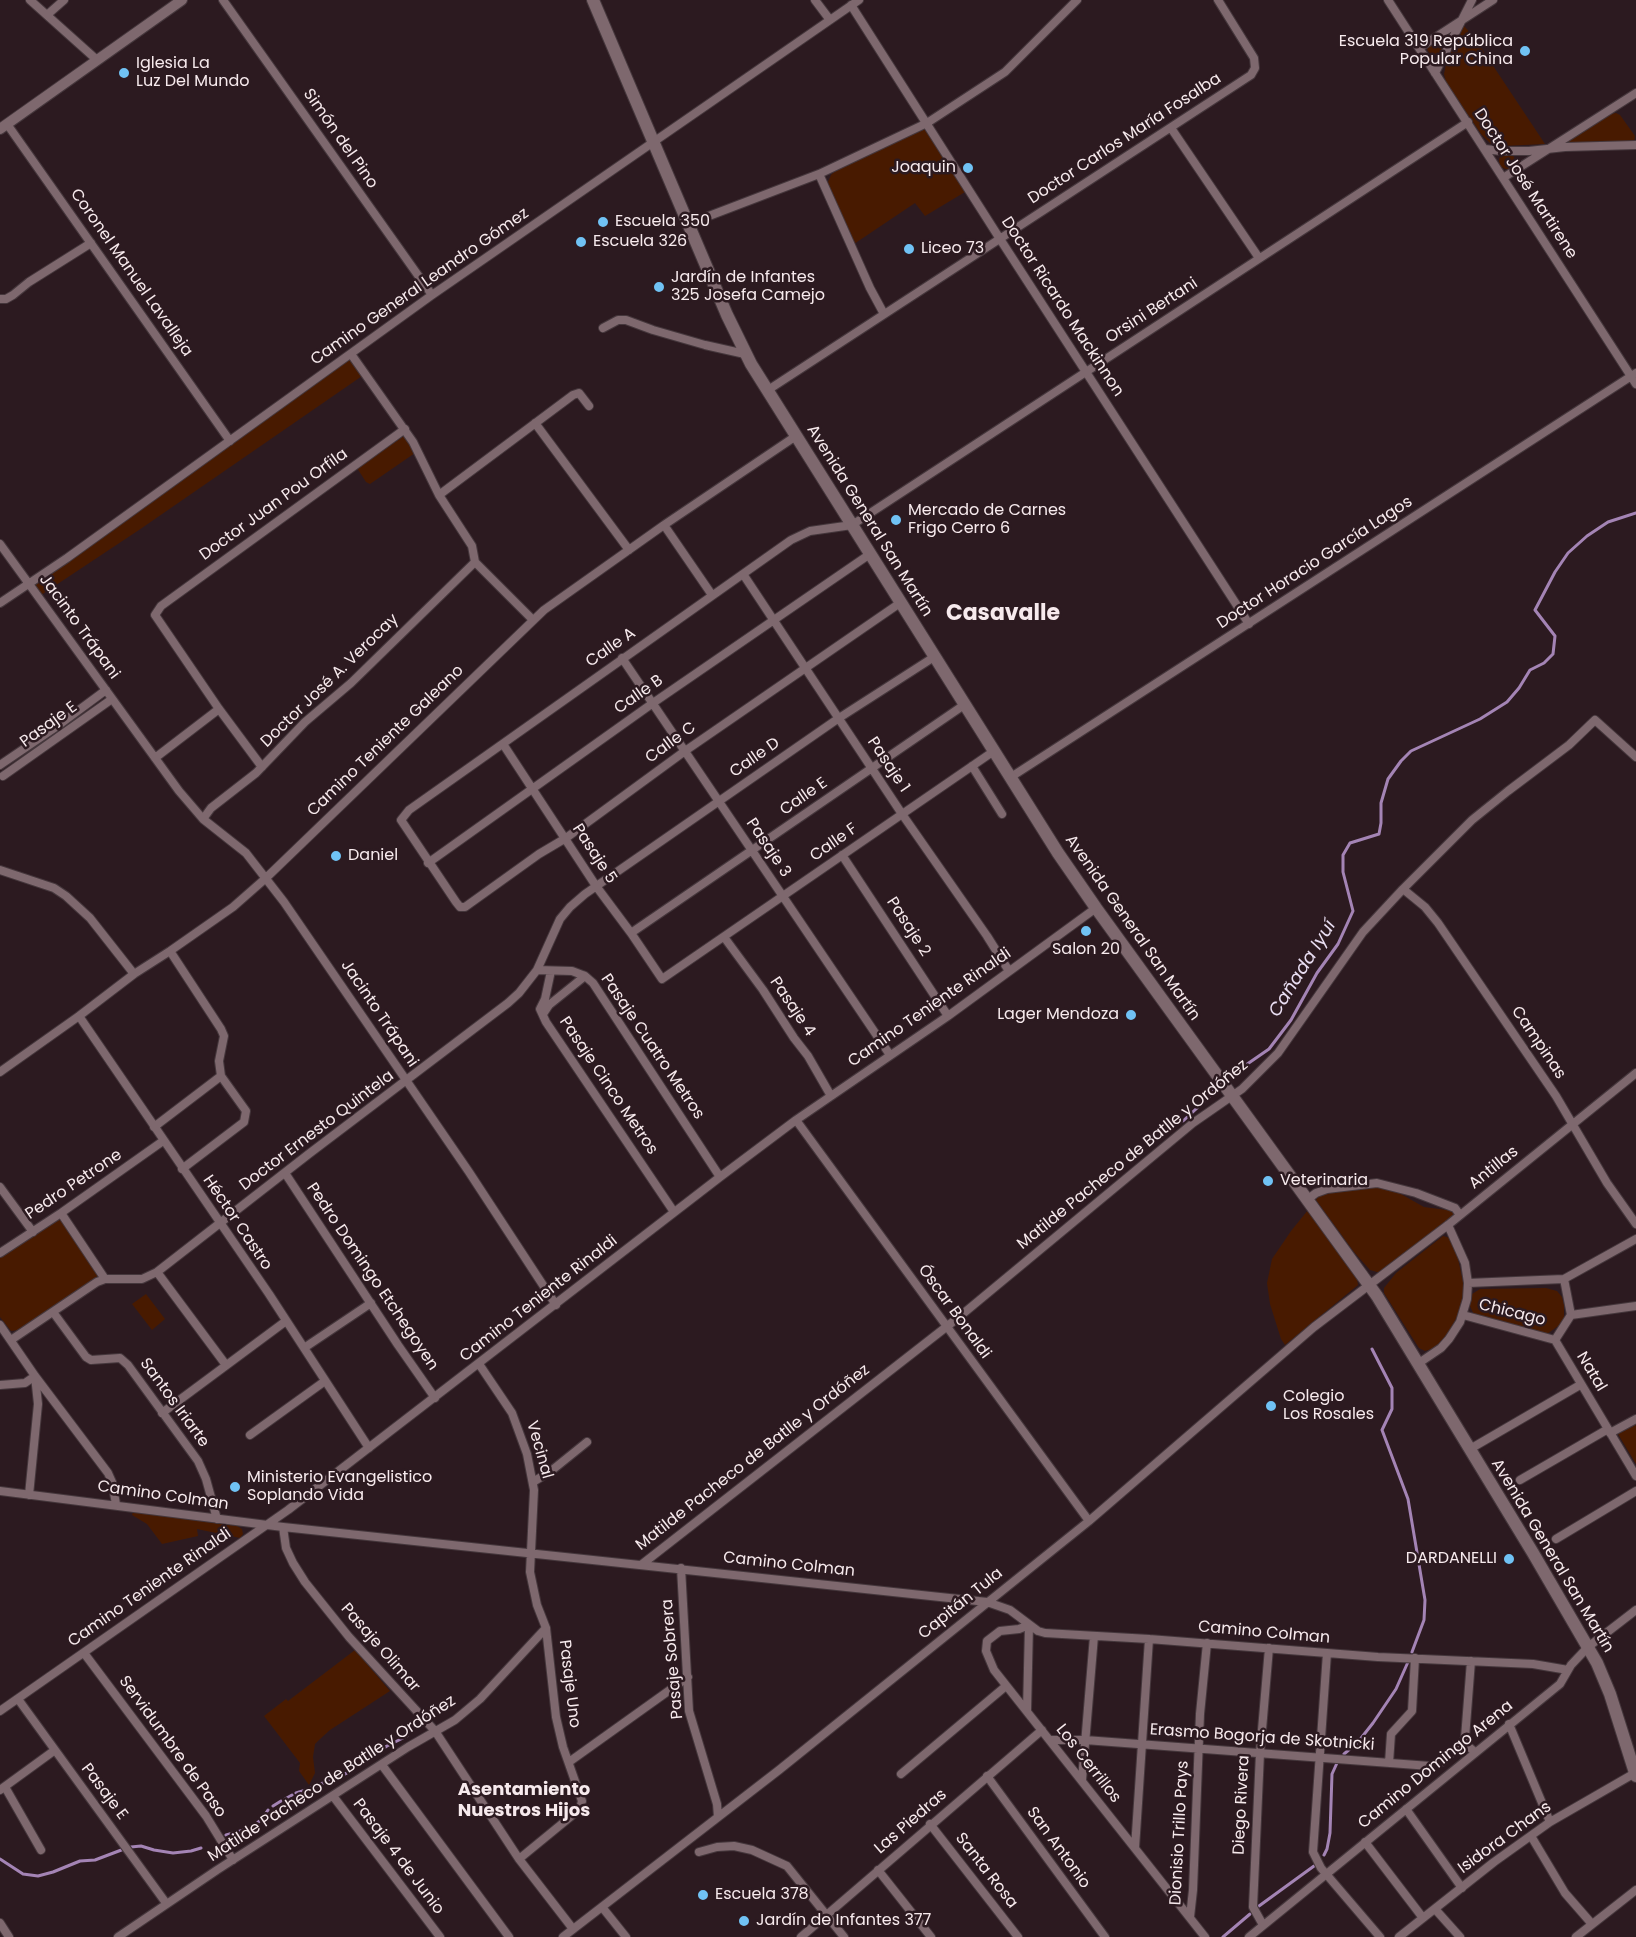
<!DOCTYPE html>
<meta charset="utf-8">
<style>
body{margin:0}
canvas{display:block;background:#2c1a20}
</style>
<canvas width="1636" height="1937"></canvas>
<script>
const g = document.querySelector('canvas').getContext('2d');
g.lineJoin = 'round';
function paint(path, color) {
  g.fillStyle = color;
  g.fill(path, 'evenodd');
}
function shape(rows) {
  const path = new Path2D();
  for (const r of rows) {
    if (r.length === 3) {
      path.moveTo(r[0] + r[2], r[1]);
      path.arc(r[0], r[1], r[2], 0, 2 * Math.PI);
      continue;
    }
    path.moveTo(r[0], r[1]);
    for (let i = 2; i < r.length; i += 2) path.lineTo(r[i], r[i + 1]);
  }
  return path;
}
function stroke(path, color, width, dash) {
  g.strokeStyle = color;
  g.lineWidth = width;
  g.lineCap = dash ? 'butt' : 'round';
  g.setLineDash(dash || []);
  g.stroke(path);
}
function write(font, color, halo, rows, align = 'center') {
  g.font = font + ' Poppins,sans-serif';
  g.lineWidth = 5;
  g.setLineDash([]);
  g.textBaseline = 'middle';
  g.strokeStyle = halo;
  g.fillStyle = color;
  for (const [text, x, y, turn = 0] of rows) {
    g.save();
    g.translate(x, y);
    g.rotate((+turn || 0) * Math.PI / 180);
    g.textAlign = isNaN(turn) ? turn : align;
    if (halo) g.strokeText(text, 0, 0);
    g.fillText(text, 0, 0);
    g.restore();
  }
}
paint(shape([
 [1464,26,1474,37,1545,144,1502,146,1491,144,1481,134,1446,82,1444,74,1447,60],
 [1440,39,1443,39,1446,43,1440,55,1433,57,1428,51,1427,48],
 [1616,113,1620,115,1635,136,1634,142,1569,143,1567,141,1610,114],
 [923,130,926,130,929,135,965,192,925,216,915,203,854,244,830,190,828,182,831,175,839,167],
 [1507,161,8],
 [351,354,365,374,139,530,38,597,29,584],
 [404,436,415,453,370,484,366,482,357,468],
 [1379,1185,1399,1193,1424,1207,1447,1210,1452,1211,1454,1214,1453,1218,1380,1272,1377,1272,1370,1270,1354,1252,1316,1200,1320,1193],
 [1308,1210,1357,1279,1358,1285,1285,1345,1281,1339,1270,1304,1267,1283,1272,1259,1291,1231],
 [59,1220,62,1221,98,1274,97,1277,18,1330,11,1331,0,1317,0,1258],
 [1443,1236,1450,1238,1456,1250,1464,1286,1463,1298,1458,1315,1448,1333,1435,1348,1425,1351,1419,1348,1410,1334,1384,1293,1384,1288,1396,1273],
 [1546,1288,1557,1291,1562,1297,1564,1305,1564,1318,1561,1324,1547,1334,1474,1315,1470,1306,1472,1294,1480,1289],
 [146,1294,165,1319,152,1330,132,1304],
 [1636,1425,1636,1464,1618,1434],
 [133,1512,237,1526,242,1529,243,1534,240,1538,197,1529,198,1536,162,1544,147,1524,132,1515],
 [355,1650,390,1691,330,1730,319,1740,315,1744,313,1757,315,1773,309,1785,299,1771,300,1763,264,1716,286,1699,288,1701]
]), '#481a00');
stroke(shape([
 [1227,1078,1269,1049,1291,1020,1317,973,1338,944,1353,911,1343,872,1343,855,1350,843,1379,834,1381,823,1381,803,1388,779,1401,761,1411,751,1480,719,1507,702,1519,688,1530,670,1544,663,1553,654,1555,636,1535,610,1555,572,1568,553,1587,536,1608,522,1636,513],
 [1183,1121,1209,1097,1217,1087],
 [1372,1349,1392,1388,1392,1409,1382,1430,1408,1499,1425,1600,1424,1620,1412,1652],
 [1344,1754,1358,1742,1373,1723,1396,1689,1408,1662],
 [311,1788,347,1773,387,1746,407,1736],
 [296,1793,309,1789],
 [285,1799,292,1795],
 [273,1806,281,1801],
 [226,1835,251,1828,262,1819,268,1810],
 [131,1847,141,1846,154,1850,173,1853,191,1851,201,1848],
 [1324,1855,1327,1849,1330,1833,1332,1774,1337,1763],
 [0,1859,23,1874,38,1876,53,1872,80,1861,95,1860,124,1849],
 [1259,1906,1314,1866],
 [1223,1937,1250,1914]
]), '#a484b5', 3);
const minor = shape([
 [30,0,97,60],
 [223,0,432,295],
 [815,0,830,20],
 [1388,0,1636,384],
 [851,5,1000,239,1249,624],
 [47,15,64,0],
 [1419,48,1493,0],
 [1435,73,1472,0],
 [7,124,230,441],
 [1171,128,1259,258],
 [1485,149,1501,151,1529,151,1565,147,1636,145],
 [819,174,870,288,884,314],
 [1503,178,1636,93],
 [688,224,819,174,927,123,1005,72,1077,0],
 [0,299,6,299,13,295,29,282,91,243],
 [603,328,618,320,626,320,653,330,705,345,745,354],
 [351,354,413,442,439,495,472,546,475,562,533,620],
 [768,390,1251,75,1255,68,1254,58,1218,0],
 [535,423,629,550],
 [439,495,573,395,579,393,589,406],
 [664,525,712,595],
 [0,544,179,791,203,819,246,853,284,902,469,1172,556,1305],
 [743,574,902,814,987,936,1009,971],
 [0,603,67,558,432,295,859,0],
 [900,603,685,751,566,838,539,854,465,907,460,907,456,902,401,820,409,810,791,540,810,531,852,525,1468,122],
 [622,658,890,1055],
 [503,744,596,886,631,933,662,979,994,751],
 [155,758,219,709],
 [0,765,56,727,106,690],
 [972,766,1002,814],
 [262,767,219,709,155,615,161,606,405,429],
 [3,776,112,699],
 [1011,777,1636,373],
 [203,819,211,808,256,773,305,722,351,683,475,562],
 [842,855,948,1016],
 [428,863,653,703,870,554],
 [0,870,54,888,66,896,90,918,134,974],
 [1403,889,1425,907,1438,923,1556,1096,1607,1183,1636,1224],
 [631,933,964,705],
 [724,937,763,990,794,1038,808,1056,831,1096],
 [170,951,221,1029,224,1036,219,1061,221,1076,246,1111,244,1122,182,1169],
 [537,970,572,971,585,976,593,983,720,1177],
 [551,971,545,999,540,1009,546,1022,674,1212],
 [543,1014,549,1005,585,976],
 [79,1016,269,1294,369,1448],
 [0,1072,79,1016,134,974,170,951,233,907,266,878,544,610,664,525,796,436],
 [796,1120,1089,1521],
 [154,1127,221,1076],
 [285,1173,398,1345,435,1398],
 [0,1187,33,1232],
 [1308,1199,1316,1193,1327,1189,1377,1183,1416,1193,1455,1208,1460,1215],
 [61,1213,105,1279],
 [0,1253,61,1213,163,1141],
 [157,1272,226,1365],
 [1564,1279,1571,1315,1555,1340,1636,1476],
 [1468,1283,1564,1279,1636,1239],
 [53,1312,86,1357,91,1360,120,1358,128,1365,198,1461,206,1479,217,1519],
 [1463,1315,1555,1340],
 [1571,1315,1636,1306],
 [0,1325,35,1376,108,1473,112,1482,116,1504],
 [11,1340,97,1282,105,1279,142,1279,157,1272,310,1153,508,1003,519,993,537,970,560,919,570,907,585,894,839,718,934,657],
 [304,1348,371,1303],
 [1419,1363,1441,1348,1449,1339,1460,1322,1467,1299,1468,1283,1465,1263,1448,1225],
 [479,1364,512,1413,527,1454,534,1490,530,1572,537,1605,546,1628,556,1717,563,1747,582,1801,580,1809,519,1859],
 [0,1385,25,1383,35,1376,38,1404,29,1495],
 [162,1413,286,1321],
 [1610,1433,1636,1419],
 [250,1435,325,1381],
 [1470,1449,1580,1385],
 [1520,1480,1608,1429],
 [533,1482,551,1471,587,1442],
 [0,1491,283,1527,987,1602,1010,1610,1038,1631,1045,1633,1149,1639,1378,1657,1533,1664,1568,1670],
 [283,1527,286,1548,293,1563,305,1582,349,1637,435,1731,519,1859,573,1929],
 [1556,1539,1636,1491],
 [641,1565,959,1317,1193,1123,1242,1089,1278,1053,1363,932,1403,889,1472,820,1508,791,1569,745,1595,720,1636,757],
 [681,1568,689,1711,717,1804,718,1817],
 [84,1653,206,1816,233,1860],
 [1327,1653,1313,1852,1321,1868,1380,1937],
 [1471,1661,1465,1738,1463,1742,1475,1752],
 [18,1699,166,1903],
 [0,1711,288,1510,720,1177,796,1120,948,1016,1096,908],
 [1027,1711,1029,1625,1019,1629,1000,1631,987,1641,986,1651,994,1670,1205,1937],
 [1509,1724,1550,1822],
 [1050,1740,1085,1740,1430,1766,1442,1762,1463,1742],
 [569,1762,688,1677],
 [1389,1763,1391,1734,1412,1711,1415,1658],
 [382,1765,509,1937],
 [901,1774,1006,1686],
 [987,1776,1105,1937],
 [1082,1780,1094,1636],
 [5,1787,41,1850],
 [0,1790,55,1750],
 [333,1796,440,1937],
 [1406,1809,1462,1888],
 [930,1824,1018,1937],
 [1531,1836,1565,1893,1592,1924],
 [1365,1842,1423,1918],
 [1135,1848,1149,1639],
 [699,1852,717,1847,734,1846,752,1850,787,1866,844,1937],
 [878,1870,931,1937],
 [602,1907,626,1937],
 [1435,1909,1460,1937],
 [1190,1917,1193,1890,1200,1714,1207,1643],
 [0,1923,9,1937],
 [1263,1925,1253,1907,1260,1753,1269,1648],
 [118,1937,217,1870,408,1747,455,1720,480,1699,546,1628],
 [563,1937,779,1770,1089,1521,1314,1327,1448,1225,1636,1073],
 [801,1937,1042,1730],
 [1249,1937,1560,1684,1571,1665,1588,1647,1636,1610],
 [1399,1937,1494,1862,1550,1822,1635,1773],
 [1576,1937,1636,1890]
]);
const tertiary = shape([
 [0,129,182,0]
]);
const secondary = shape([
 [593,0,727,315,751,364,1058,853,1096,908,1377,1296,1533,1553,1597,1663,1610,1694,1636,1776]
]);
stroke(minor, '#45373c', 10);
stroke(tertiary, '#45373c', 12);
stroke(secondary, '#45373c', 14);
stroke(minor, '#7e686e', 8);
stroke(tertiary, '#7e686e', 10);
stroke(secondary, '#7e686e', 12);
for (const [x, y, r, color] of [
 [1525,51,6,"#70c2f4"],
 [124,73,6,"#70c2f4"],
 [968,168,6,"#70c2f4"],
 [603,222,6,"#70c2f4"],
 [581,242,6,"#70c2f4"],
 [909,249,6,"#70c2f4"],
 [659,287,6,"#70c2f4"],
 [896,520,6,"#70c2f4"],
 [336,856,6,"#70c2f4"],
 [1086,931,6,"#70c2f4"],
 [1131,1015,6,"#70c2f4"],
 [1268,1181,6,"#70c2f4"],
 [1271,1406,6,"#70c2f4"],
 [235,1487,6,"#70c2f4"],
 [1509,1559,6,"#70c2f4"],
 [703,1895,6,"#70c2f4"],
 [744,1921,6,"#70c2f4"]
]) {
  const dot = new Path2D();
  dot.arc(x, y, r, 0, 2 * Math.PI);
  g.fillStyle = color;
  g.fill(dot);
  stroke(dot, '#2c1a20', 2);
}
write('16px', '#f7eaed', '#2c1a20', [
 ["Escuela 319 República",1513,42,"right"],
 ["Popular China",1513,60,"right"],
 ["Iglesia La",136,64],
 ["Luz Del Mundo",136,82],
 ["Joaquin",956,168,"right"],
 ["Escuela 350",615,222],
 ["Escuela 326",593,242],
 ["Liceo 73",921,249],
 ["Jardín de Infantes",671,278],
 ["325 Josefa Camejo",671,296],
 ["Mercado de Carnes",908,511],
 ["Frigo Cerro 6",908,529],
 ["Daniel",348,856],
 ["Salon 20",1086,950,"center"],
 ["Lager Mendoza",1119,1015,"right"],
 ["Veterinaria",1280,1181],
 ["Colegio",1283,1397],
 ["Los Rosales",1283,1415],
 ["Ministerio Evangelistico",247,1478],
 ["Soplando Vida",247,1496],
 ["DARDANELLI",1497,1559,"right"],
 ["Escuela 378",715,1895],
 ["Jardín de Infantes 377",756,1921]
], 'left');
write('16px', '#f7eaed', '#2c1a20', [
 ["Simón del Pino",340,139,55],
 ["Doctor Carlos María Fosalba",1125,139,-33],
 ["Doctor José Martirene",1525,184,57],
 ["Coronel Manuel Lavalleja",131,273,55],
 ["Camino General Leandro Gómez",420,287,-35],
 ["Doctor Ricardo Mackinnon",1062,307,57],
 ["Orsini Bertani",1152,311,-33],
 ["Doctor Juan Pou Orfila",274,505,-36],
 ["Avenida General San Martín",869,521,58],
 ["Doctor Horacio García Lagos",1315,563,-33],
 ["Jacinto Trápani",79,627,54],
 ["Calle A",611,648,-35],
 ["Doctor José A. Verocay",330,681,-44],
 ["Calle B",639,695,-35],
 ["Pasaje E",49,725,-36],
 ["Camino Teniente Galeano",386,741,-44],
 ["Calle C",671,743,-36],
 ["Calle D",755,758,-35],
 ["Pasaje 1",888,765,56],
 ["Calle E",804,797,-35],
 ["Calle F",834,843,-35],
 ["Pasaje 3",768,848,56],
 ["Pasaje 5",594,854,57],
 ["Pasaje 2",908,927,57],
 ["Avenida General San Martín",1132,928,55],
 ["Pasaje 4",792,1007,56],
 ["Camino Teniente Rinaldi",930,1008,-35],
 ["Jacinto Trápani",379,1014,56],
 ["Campinas",1538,1043,56],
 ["Pasaje Cuatro Metros",652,1047,56],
 ["Pasaje Cinco Metros",608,1086,56],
 ["Doctor Ernesto Quintela",317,1131,-37],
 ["Matilde Pacheco de Batlle y Ordóñez",1133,1155,-39],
 ["Antillas",1494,1168,-39],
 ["Pedro Petrone",74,1185,-34],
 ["Héctor Castro",237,1223,56],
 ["Pedro Domingo Etchegoyen",372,1277,56],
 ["Camino Teniente Rinaldi",539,1299,-38],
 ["Óscar Bonaldi",954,1312,54],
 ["Chicago",1512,1313,14],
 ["Natal",1591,1372,59],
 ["Santos Iriarte",174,1403,54],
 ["Vecinal",539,1450,74],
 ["Matilde Pacheco de Batlle y Ordóñez",753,1458,-38],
 ["Camino Colman",163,1496,8],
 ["Avenida General San Martín",1552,1556,59],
 ["Camino Colman",789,1565,6],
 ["Camino Teniente Rinaldi",150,1588,-35],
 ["Capitán Tula",961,1604,-39],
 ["Camino Colman",1264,1633,5],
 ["Pasaje Olimar",380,1648,49],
 ["Pasaje Sobrera",673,1659,-95],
 ["Pasaje Uno",569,1684,83],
 ["Erasmo Bogorja de Skotnicki",1262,1738,4],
 ["Servidumbre de Paso",172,1747,54],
 ["Los Cerrillos",1088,1764,52],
 ["Camino Domingo Arena",1436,1765,-39],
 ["Matilde Pacheco de Batlle y Ordóñez",332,1779,-33],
 ["Pasaje E",104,1792,53],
 ["Diego Rivera",1242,1805,-87],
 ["Las Piedras",911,1822,-41],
 ["Dionisio Trillo Pays",1180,1833,-87],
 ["Isidora Chans",1505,1838,-36],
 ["San Antonio",1058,1848,54],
 ["Pasaje 4 de Junio",398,1857,53],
 ["Santa Rosa",986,1871,52]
]);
write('italic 18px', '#e9def2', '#2c1a20', [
 ["Cañada Iyuí",1303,969,-58]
]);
write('bold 18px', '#f7eaed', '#2c1a20', [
 ["Asentamiento",524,1790],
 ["Nuestros Hijos",524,1811]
]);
write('bold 22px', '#f7eaed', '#2c1a20', [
 ["Casavalle",1003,614]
]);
</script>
